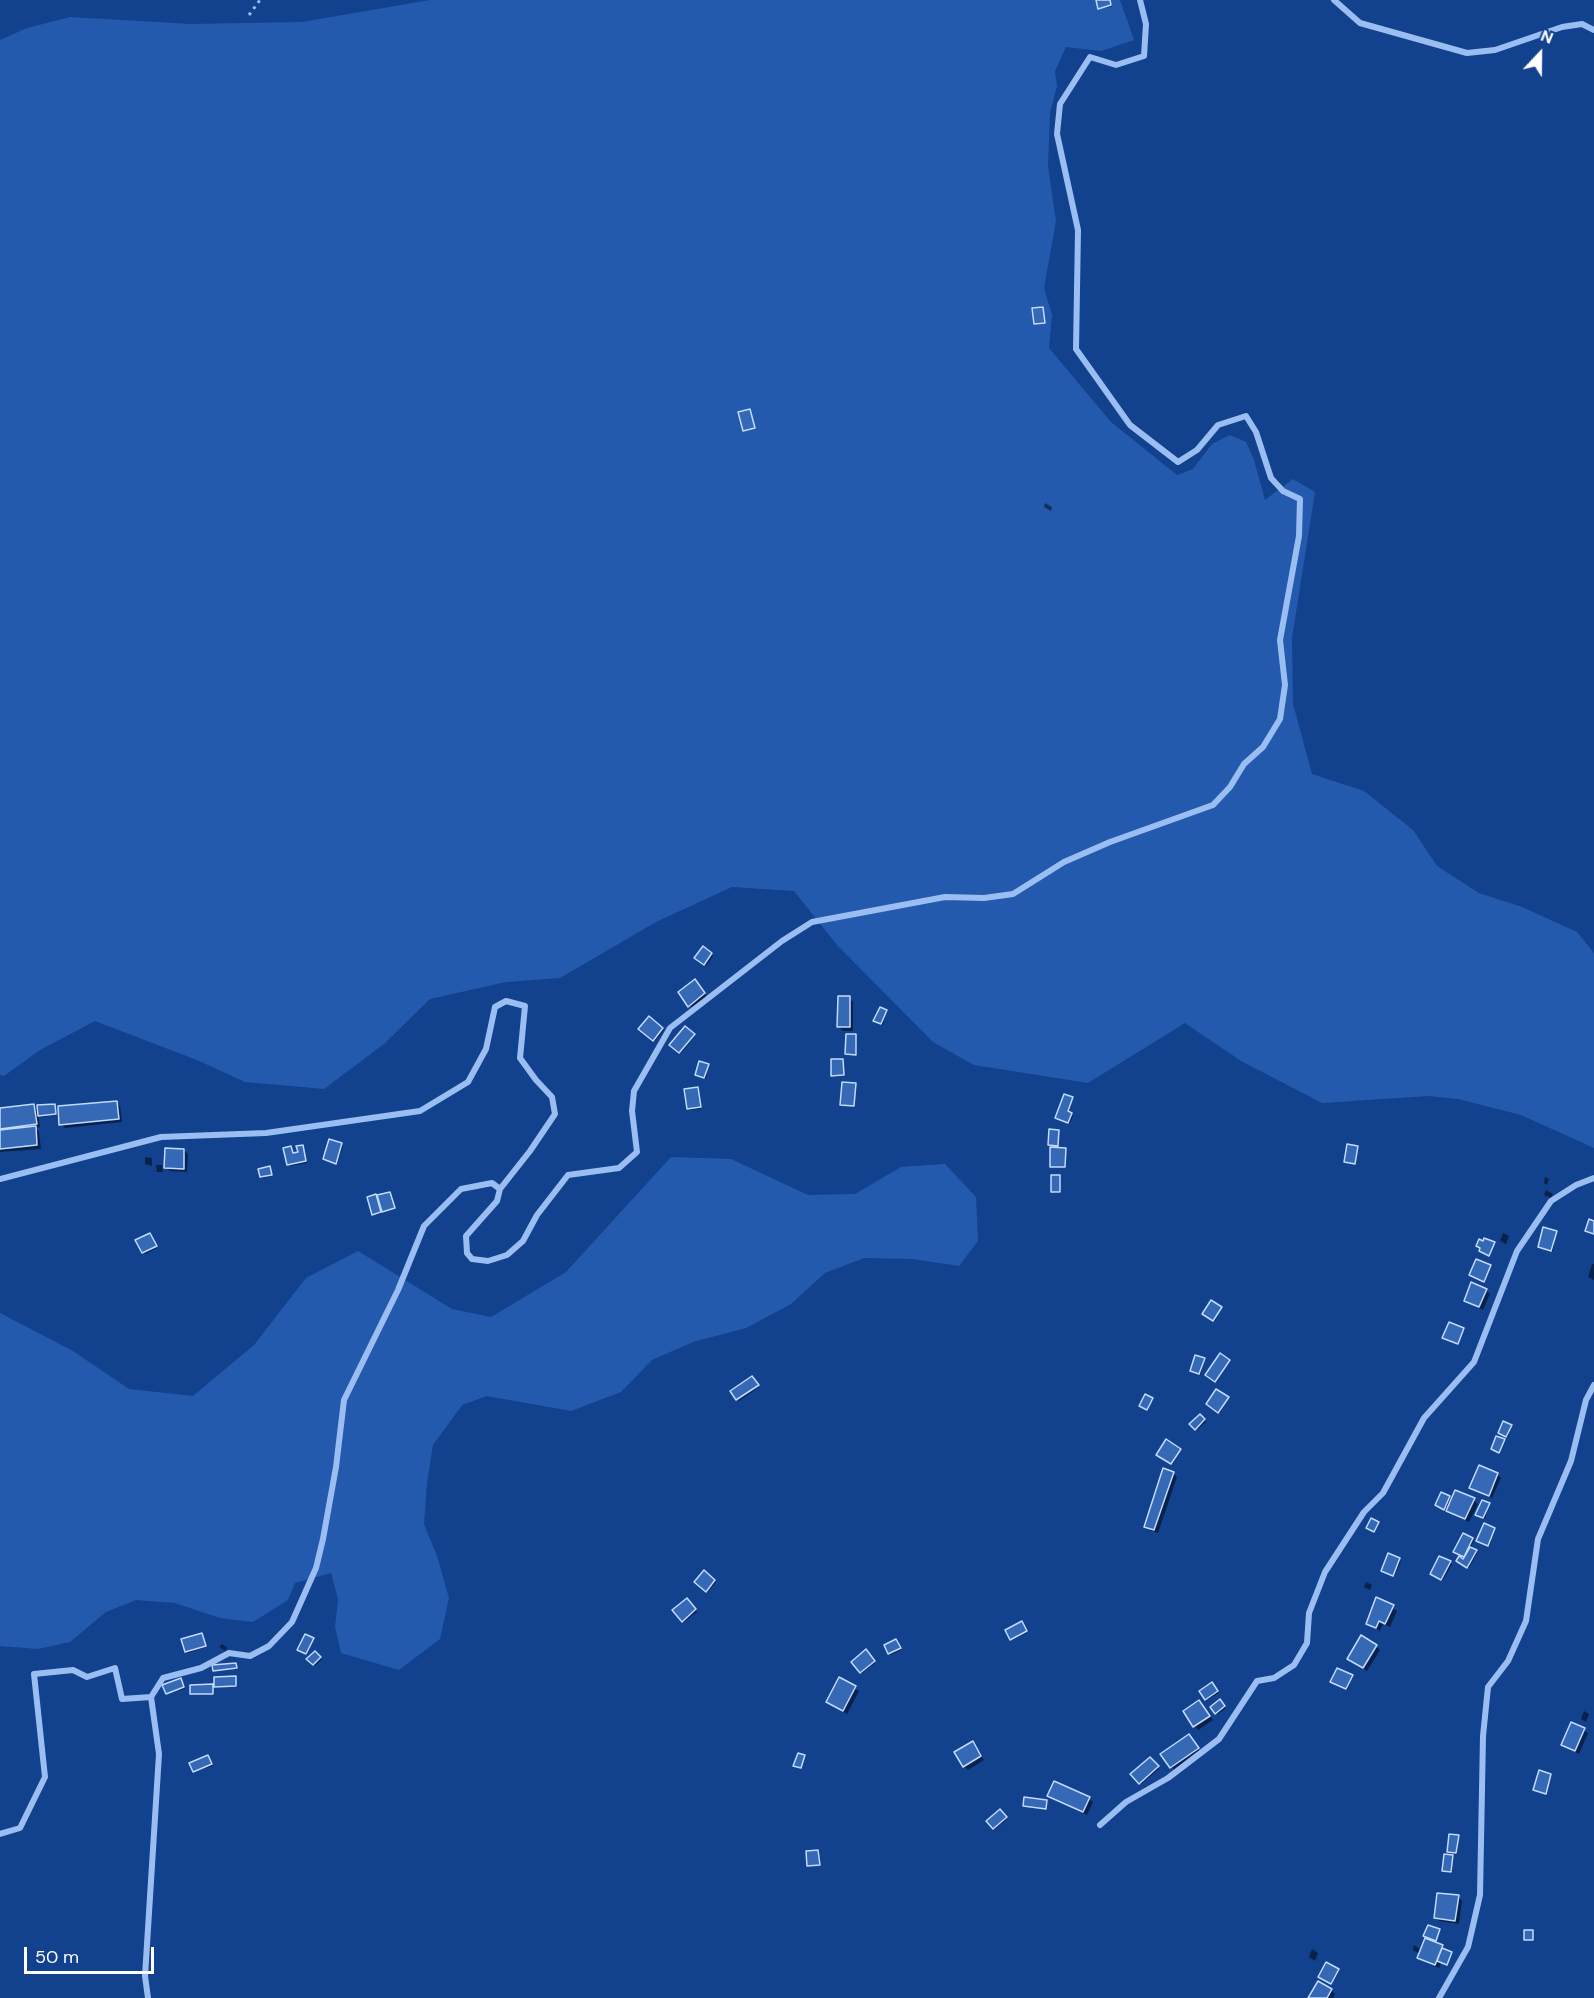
<!DOCTYPE html>
<style>
body{margin:0}
#map{position:relative;width:1594px;height:1998px;overflow:hidden;background:#12418e;font-family:"DM Sans",sans-serif}
canvas{display:block}
.north{position:absolute;left:1510px;top:24px;width:60px;height:60px;-webkit-text-stroke:4px #12418e;paint-order:stroke;rotate:22deg;font-size:16px;font-weight:700;line-height:24px;text-align:center;color:#fff}
.north::after{content:'';display:block;margin:auto;width:21px;height:27px;background:#fff;clip-path:polygon(50% 0,100% 100%,50% 72%,0 100%)}
.scale{position:absolute;left:24px;top:1947px;width:130px;height:27px;box-sizing:border-box;border:3px solid #fff;border-top:0;padding-left:8px;font-size:18px;line-height:21px;white-space:nowrap;color:#fff;-webkit-text-stroke:4px #12418e;paint-order:stroke}
</style>
<div id="map">
<canvas width="1594" height="1998"></canvas>
<div class="north">N</div>
<div class="scale">50 m</div>
</div>
<script>
const g = document.querySelector('canvas').getContext('2d');
g.lineJoin = 'round';
function paint(path, color) {
  g.fillStyle = color;
  g.fill(path, 'evenodd');
}
function shape(rows) {
  const path = new Path2D();
  for (const r of rows) {
    path.moveTo(r[0], r[1]);
    for (let i = 2; i < r.length; i += 2) path.lineTo(r[i], r[i + 1]);
  }
  return path;
}
function stroke(path, color, width, dash) {
  g.strokeStyle = color;
  g.lineWidth = width;
  g.lineCap = dash ? 'butt' : 'round';
  g.setLineDash(dash || []);
  g.stroke(path);
}
paint(shape([
 [430,0,1120,0,1134,40,1101,51,1066,47,1055,71,1057,86,1050,113,1048,166,1056,221,1044,288,1052,315,1049,348,1111,422,1177,475,1193,469,1212,444,1230,435,1246,442,1254,460,1265,500,1293,479,1315,492,1292,638,1293,704,1312,774,1364,791,1413,830,1437,866,1479,893,1522,907,1577,932,1594,953,1594,1148,1521,1115,1458,1099,1428,1096,1322,1103,1241,1061,1185,1023,1088,1083,974,1065,933,1042,837,945,794,891,732,887,656,922,560,978,506,982,430,999,384,1044,324,1089,245,1082,197,1060,95,1021,40,1050,4,1076,0,1075,0,40,27,28,70,17,190,24,302,22],
 [671,1157,731,1159,808,1195,855,1194,901,1167,945,1164,976,1197,978,1241,959,1266,912,1259,864,1258,825,1273,791,1304,746,1328,693,1342,652,1360,621,1392,571,1411,487,1396,462,1405,433,1445,427,1483,424,1524,437,1556,449,1598,440,1639,399,1670,341,1653,335,1627,338,1599,331,1573,295,1583,288,1600,253,1622,220,1618,175,1603,136,1600,106,1612,70,1642,38,1649,0,1646,0,1313,73,1351,129,1389,193,1396,254,1345,306,1278,358,1251,452,1309,491,1317,566,1272]
]), '#245aad');
paint(shape([
 [1110,0,1112,7,1100,8],
 [1045,503,1052,507,1051,511,1044,507],
 [704,948,713,956,706,966,696,958],
 [698,985,708,998,693,1009,690,1006],
 [849,998,853,1002,853,1031,843,1031,839,1027],
 [886,1012,883,1025,877,1022],
 [649,1018,664,1030,655,1041,640,1029],
 [686,1028,695,1036,681,1053,671,1045],
 [856,1036,857,1055,848,1055,847,1054],
 [842,1060,844,1076,834,1077,833,1075],
 [708,1066,706,1079,698,1076],
 [855,1084,855,1106,843,1106,842,1104],
 [697,1088,701,1109,690,1110,688,1109],
 [1072,1099,1069,1113,1073,1116,1070,1123,1058,1119],
 [116,1103,120,1106,122,1122,65,1128,61,1124],
 [54,1105,57,1115,41,1117,38,1114,40,1127,35,1128,39,1132,41,1149,0,1152,0,1110,33,1106,39,1111],
 [1059,1131,1059,1146,1051,1146,1049,1144],
 [330,1141,343,1146,337,1164,324,1159],
 [302,1146,307,1163,290,1166,291,1148,293,1155,299,1154],
 [1357,1147,1356,1164,1347,1163,1346,1162],
 [1066,1149,1066,1165,1051,1165],
 [184,1150,188,1154,187,1172,170,1171,166,1167],
 [145,1157,152,1158,152,1166,145,1164],
 [156,1165,162,1165,163,1172,157,1172],
 [270,1168,273,1176,263,1178,261,1177],
 [1059,1176,1061,1193,1054,1193,1053,1191],
 [1545,1177,1549,1179,1547,1185,1544,1183],
 [1546,1190,1553,1194,1551,1198,1544,1195],
 [389,1193,395,1209,375,1215,369,1198],
 [1556,1232,1553,1251,1539,1247],
 [1503,1233,1509,1236,1506,1244,1500,1241],
 [151,1236,157,1248,145,1254,137,1241],
 [1592,1264,1594,1264,1594,1280,1588,1277],
 [1490,1266,1485,1282,1470,1275],
 [1486,1290,1490,1294,1483,1310,1465,1300],
 [1221,1308,1215,1321,1205,1316],
 [1463,1330,1459,1345,1445,1339],
 [1204,1359,1201,1374,1193,1372],
 [1229,1361,1217,1382,1208,1376],
 [754,1380,759,1387,739,1401,732,1392],
 [1228,1398,1220,1413,1209,1406],
 [1152,1399,1148,1411,1142,1407],
 [1200,1416,1206,1422,1197,1430,1191,1424],
 [1511,1426,1508,1437,1501,1434],
 [1180,1450,1173,1464,1160,1456],
 [1173,1473,1177,1477,1158,1533,1149,1530,1145,1526],
 [1497,1474,1501,1478,1492,1498,1471,1487],
 [1449,1497,1452,1500,1474,1500,1478,1504,1469,1522,1438,1507],
 [1489,1504,1485,1519,1479,1516],
 [1494,1529,1490,1546,1478,1541],
 [1463,1535,1474,1541,1470,1548,1477,1553,1469,1568,1458,1561,1461,1556,1456,1553],
 [1389,1555,1401,1561,1394,1576,1384,1572],
 [1440,1558,1452,1564,1443,1580,1433,1575],
 [704,1572,716,1582,708,1592,696,1582],
 [1366,1582,1372,1585,1370,1590,1364,1587],
 [1377,1599,1397,1611,1390,1627,1383,1624,1380,1631,1368,1623],
 [687,1600,697,1612,684,1622,674,1611],
 [1023,1625,1027,1633,1012,1640,1011,1639],
 [201,1634,206,1647,188,1653,186,1651],
 [313,1639,307,1655,300,1651],
 [898,1642,901,1650,891,1655,889,1653],
 [221,1644,227,1647,226,1651,220,1648],
 [1376,1646,1380,1650,1367,1671,1349,1659],
 [866,1651,875,1663,862,1673,853,1662],
 [315,1653,322,1659,315,1666,309,1659],
 [236,1664,238,1669,214,1670],
 [1352,1676,1348,1690,1334,1683],
 [235,1678,237,1687,216,1686],
 [839,1679,859,1691,847,1714,828,1702],
 [182,1681,185,1689,167,1693],
 [1212,1684,1219,1693,1207,1700,1201,1691],
 [212,1685,214,1695,192,1694],
 [1220,1701,1226,1708,1218,1714,1212,1707],
 [1199,1702,1213,1720,1198,1730,1195,1726],
 [1584,1711,1589,1714,1586,1722,1581,1719],
 [1571,1724,1588,1733,1579,1754,1562,1745],
 [1192,1740,1201,1752,1175,1771,1162,1754],
 [976,1747,984,1760,968,1770,964,1766],
 [209,1758,213,1766,194,1771],
 [1150,1759,1159,1769,1141,1784,1133,1774],
 [1551,1775,1547,1794,1537,1792,1535,1790],
 [1049,1796,1089,1799,1093,1802,1087,1815],
 [1000,1811,1007,1819,995,1829,988,1821],
 [1458,1837,1457,1854,1450,1853,1448,1851],
 [1453,1857,1452,1873,1445,1872,1443,1870],
 [1458,1897,1462,1901,1459,1924,1439,1921,1436,1917],
 [1414,1945,1421,1950,1442,1946,1446,1950,1445,1964,1441,1963,1439,1968,1422,1961,1419,1957,1420,1954,1413,1950],
 [1312,1949,1318,1953,1315,1961,1309,1957],
 [1338,1970,1332,1984,1321,1978],
 [1331,1990,1335,1994,1333,1998,1310,1998]
]), '#0007');
const building = shape([
 [1096,0,1110,0,1111,5,1098,9,1096,0],
 [1043,307,1045,323,1034,324,1032,308,1043,307],
 [750,409,755,428,743,431,738,412,750,409],
 [703,946,712,953,704,965,694,958,703,946],
 [695,979,705,993,688,1007,678,992,695,979],
 [838,996,850,996,850,1027,837,1027,838,996],
 [880,1007,887,1010,881,1024,873,1021,880,1007],
 [649,1016,663,1028,653,1041,638,1029,649,1016],
 [685,1026,695,1034,679,1053,669,1045,685,1026],
 [846,1034,856,1034,856,1055,845,1054,846,1034],
 [831,1059,843,1059,844,1075,831,1076,831,1059],
 [699,1061,709,1064,704,1078,695,1075,699,1061],
 [842,1082,856,1083,854,1106,840,1105,842,1082],
 [698,1087,701,1107,687,1109,684,1089,698,1087],
 [1064,1094,1073,1097,1068,1111,1072,1113,1068,1123,1055,1118,1064,1094],
 [117,1101,119,1119,59,1125,58,1106,117,1101],
 [34,1104,37,1124,0,1129,0,1108,34,1104],
 [55,1104,56,1114,38,1116,37,1105,55,1104],
 [36,1126,37,1145,0,1149,0,1130,36,1126],
 [1049,1129,1059,1130,1058,1146,1048,1145,1049,1129],
 [329,1139,342,1143,336,1164,323,1159,329,1139],
 [1347,1144,1358,1146,1355,1164,1344,1162,1347,1144],
 [303,1145,306,1161,287,1165,283,1148,291,1146,293,1153,298,1152,296,1146,303,1145],
 [1050,1147,1066,1148,1065,1167,1050,1167,1050,1147],
 [165,1148,184,1149,184,1169,164,1168,165,1148],
 [270,1166,272,1175,260,1177,258,1169,270,1166],
 [1051,1175,1060,1175,1060,1192,1051,1192,1051,1175],
 [390,1192,395,1208,382,1212,377,1195,390,1192],
 [376,1194,381,1212,372,1215,367,1197,376,1194],
 [1589,1219,1594,1221,1594,1234,1585,1231,1589,1219],
 [1543,1227,1557,1231,1551,1251,1538,1247,1543,1227],
 [150,1233,157,1246,142,1253,135,1240,150,1233],
 [1484,1238,1495,1242,1489,1256,1479,1251,1480,1248,1476,1246,1479,1239,1483,1241,1484,1238],
 [1476,1259,1491,1265,1484,1282,1469,1275,1476,1259],
 [1471,1282,1487,1289,1479,1307,1464,1301,1471,1282],
 [1211,1300,1222,1307,1213,1321,1202,1314,1211,1300],
 [1449,1322,1464,1328,1458,1344,1442,1338,1449,1322],
 [1220,1353,1230,1360,1215,1382,1205,1375,1220,1353],
 [1195,1355,1205,1358,1199,1374,1190,1371,1195,1355],
 [752,1376,759,1385,736,1400,730,1391,752,1376],
 [1216,1389,1229,1397,1218,1413,1206,1404,1216,1389],
 [1145,1394,1153,1398,1147,1410,1139,1406,1145,1394],
 [1200,1414,1205,1419,1195,1430,1189,1424,1200,1414],
 [1503,1421,1512,1425,1506,1437,1498,1433,1503,1421],
 [1496,1436,1505,1439,1499,1453,1491,1449,1496,1436],
 [1166,1439,1181,1449,1171,1464,1156,1455,1166,1439],
 [1479,1465,1498,1473,1489,1496,1469,1488,1479,1465],
 [1163,1468,1174,1472,1154,1530,1144,1527,1163,1468],
 [1455,1490,1475,1498,1465,1519,1446,1511,1455,1490],
 [1441,1492,1450,1496,1444,1510,1435,1505,1441,1492],
 [1482,1500,1490,1503,1483,1518,1475,1515,1482,1500],
 [1371,1518,1379,1522,1374,1532,1366,1528,1371,1518],
 [1484,1523,1495,1528,1488,1546,1476,1541,1484,1523],
 [1463,1533,1473,1538,1464,1557,1453,1552,1463,1533],
 [1470,1547,1477,1550,1467,1568,1456,1561,1459,1556,1463,1559,1470,1547],
 [1388,1553,1400,1558,1393,1576,1381,1571,1388,1553],
 [1439,1556,1451,1561,1441,1580,1430,1574,1439,1556],
 [704,1570,715,1580,706,1592,694,1582,704,1570],
 [1376,1597,1394,1605,1385,1624,1379,1621,1376,1628,1366,1624,1376,1597],
 [687,1598,696,1609,682,1622,672,1610,687,1598],
 [1022,1621,1027,1631,1010,1640,1005,1630,1022,1621],
 [202,1633,206,1646,185,1652,181,1639,202,1633],
 [305,1634,314,1638,306,1654,297,1650,305,1634],
 [1361,1635,1377,1645,1363,1668,1347,1659,1361,1635],
 [896,1639,901,1648,888,1654,884,1645,896,1639],
 [866,1649,875,1661,860,1673,851,1662,866,1649],
 [315,1651,321,1657,313,1665,306,1659,315,1651],
 [236,1663,237,1668,213,1671,212,1665,236,1663],
 [1337,1668,1353,1675,1346,1689,1330,1682,1337,1668],
 [236,1676,236,1686,214,1687,214,1677,236,1676],
 [839,1677,856,1686,843,1711,826,1702,839,1677],
 [181,1678,184,1687,166,1694,162,1685,181,1678],
 [1212,1682,1218,1691,1205,1700,1199,1691,1212,1682],
 [213,1684,213,1694,190,1694,190,1685,213,1684],
 [1220,1699,1225,1706,1215,1714,1210,1707,1220,1699],
 [1199,1700,1210,1716,1193,1727,1183,1711,1199,1700],
 [1571,1722,1585,1728,1575,1751,1561,1745,1571,1722],
 [1189,1734,1199,1748,1170,1768,1160,1754,1189,1734],
 [973,1741,981,1756,963,1767,954,1752,973,1741],
 [798,1753,805,1755,801,1768,793,1766,798,1753],
 [208,1755,212,1764,193,1772,189,1763,208,1755],
 [1150,1757,1159,1766,1139,1784,1130,1774,1150,1757],
 [1539,1770,1551,1774,1546,1794,1533,1790,1539,1770],
 [1054,1781,1090,1797,1083,1812,1047,1796,1054,1781],
 [1024,1797,1047,1800,1046,1809,1023,1806,1024,1797],
 [1000,1809,1007,1817,993,1829,986,1821,1000,1809],
 [1449,1834,1459,1835,1456,1853,1447,1852,1449,1834],
 [818,1850,820,1865,807,1866,806,1851,818,1850],
 [1444,1854,1453,1855,1451,1872,1442,1871,1444,1854],
 [1437,1893,1459,1895,1455,1921,1434,1918,1437,1893],
 [1428,1925,1440,1929,1436,1941,1423,1936,1428,1925],
 [1524,1930,1533,1930,1533,1940,1524,1940,1524,1930],
 [1425,1938,1443,1945,1435,1965,1417,1958,1425,1938],
 [1442,1948,1452,1952,1447,1965,1437,1961,1442,1948],
 [1326,1962,1339,1969,1331,1984,1318,1977,1326,1962],
 [1318,1981,1332,1989,1327,1998,1308,1998,1318,1981]
]);
paint(building, '#3568b5');
stroke(building, '#c2dafd', 1.5);
stroke(shape([
 [249,15,260,0]
]), '#9bbef2', 3, [3, 4.5]);
stroke(shape([
 [1334,0,1360,23,1467,53,1495,50,1562,27,1582,24,1594,30],
 [0,1179,161,1137,266,1133,420,1111,468,1082,486,1049,495,1007,506,1001,525,1006,520,1058,536,1080,552,1097,555,1114,530,1151,500,1189,492,1183,461,1189,424,1226,398,1290,344,1400,336,1467,323,1539,316,1568,292,1622,269,1646,250,1656,229,1653,201,1668,163,1678,151,1697,159,1754,145,1976,148,1998],
 [500,1189,497,1201,466,1236,467,1253,472,1259,488,1261,507,1255,523,1241,537,1215,568,1175,619,1168,637,1152,632,1111,634,1091,670,1028,782,941,812,922,945,897,984,898,1013,894,1064,862,1110,842,1213,805,1230,787,1244,764,1263,747,1280,719,1285,685,1280,640,1299,536,1300,499,1283,491,1271,478,1256,432,1246,416,1218,425,1197,450,1178,462,1130,425,1076,349,1078,230,1057,134,1060,104,1090,57,1116,65,1144,56,1146,24,1140,0],
 [1100,1825,1126,1802,1168,1778,1219,1739,1257,1681,1274,1678,1294,1665,1307,1643,1309,1613,1325,1572,1364,1512,1383,1493,1424,1418,1474,1362,1517,1251,1551,1201,1576,1185,1594,1178],
 [0,1834,20,1828,45,1777,34,1674,73,1670,87,1677,115,1668,122,1699,151,1697],
 [1439,1998,1468,1947,1480,1895,1483,1736,1488,1687,1508,1661,1526,1621,1538,1539,1571,1461,1586,1400,1594,1385]
]), '#9bbef2', 6);
</script>
